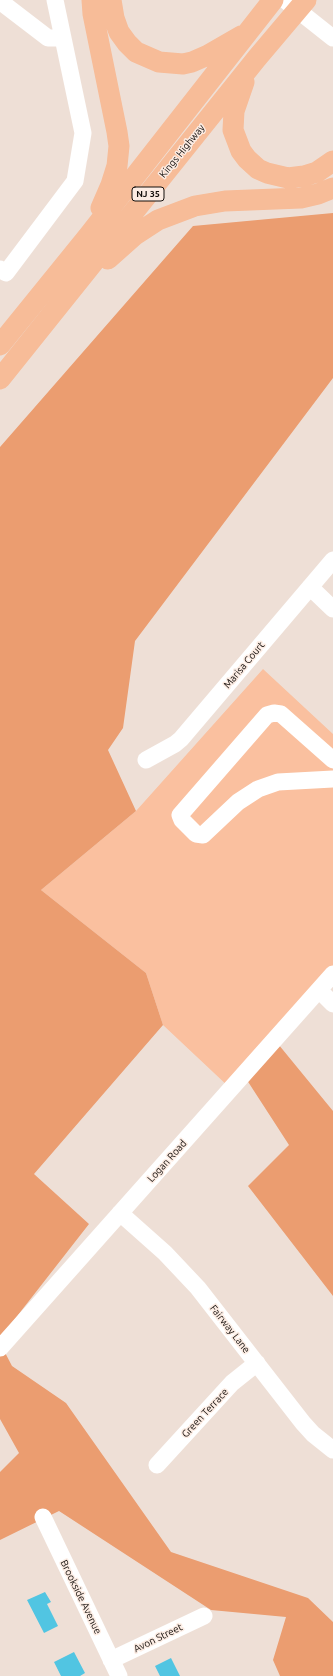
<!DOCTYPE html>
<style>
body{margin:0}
canvas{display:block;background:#eedfd6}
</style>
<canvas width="333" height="1676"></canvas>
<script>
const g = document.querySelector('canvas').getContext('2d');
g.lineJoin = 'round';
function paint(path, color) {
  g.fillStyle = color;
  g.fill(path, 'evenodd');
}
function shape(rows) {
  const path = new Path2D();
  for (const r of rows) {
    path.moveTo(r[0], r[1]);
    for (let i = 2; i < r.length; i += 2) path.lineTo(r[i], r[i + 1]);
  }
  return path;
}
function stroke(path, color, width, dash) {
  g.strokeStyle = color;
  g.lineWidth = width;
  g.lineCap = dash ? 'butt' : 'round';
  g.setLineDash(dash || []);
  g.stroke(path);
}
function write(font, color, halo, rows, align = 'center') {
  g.font = font + ' Ubuntu,sans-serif';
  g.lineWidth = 3;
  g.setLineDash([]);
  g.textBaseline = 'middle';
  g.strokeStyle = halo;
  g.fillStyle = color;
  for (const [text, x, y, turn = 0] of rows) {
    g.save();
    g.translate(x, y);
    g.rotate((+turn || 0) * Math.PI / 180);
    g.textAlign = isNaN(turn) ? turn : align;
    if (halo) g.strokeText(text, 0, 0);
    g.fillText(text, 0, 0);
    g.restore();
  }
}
paint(shape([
 [263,669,333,734,333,975,230,1088,163,1025,146,973,41,890,136,811]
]), '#fac09f');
paint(shape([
 [333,213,333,378,135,641,123,728,108,750,136,811,41,890,146,973,163,1025,34,1174,89,1224,0,1338,0,447,193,226],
 [274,1039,333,1111,333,1296,248,1186,289,1145,243,1074],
 [0,1343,12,1366,66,1403,171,1552,308,1598,333,1622,333,1676,280,1676,273,1660,286,1617,211,1610,59,1511,0,1540,0,1472,19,1453,0,1419]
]), '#eb9d70');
paint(shape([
 [45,1592,51,1602,47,1604,58,1626,44,1633,27,1600],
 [74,1652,85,1673,80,1676,61,1676,54,1662],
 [171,1658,180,1676,160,1676,155,1666]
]), '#51c5e2');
stroke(shape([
 [285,0,333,38],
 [5,5,48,38,63,38],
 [0,269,6,273,75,181,83,133,55,0],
 [310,587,333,609],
 [146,760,175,744,181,739,333,560],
 [333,760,281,714,274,713,267,715,180,815,182,820,196,834,203,835,238,802,258,789,278,782,333,779],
 [319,990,333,1004],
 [120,1213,165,1253,198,1288,303,1423,313,1434,333,1450],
 [0,1348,333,974],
 [157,1465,232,1383,257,1363],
 [43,1517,119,1676],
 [111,1660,204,1616]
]), '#fff', 17);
stroke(shape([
 [92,0,93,14,117,132,119,146,117,166,111,185,101,208],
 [111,0,114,18,119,32,127,43,136,52,159,62,183,64,192,62,208,55,241,36],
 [244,82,234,111,233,130,241,151,247,159,258,169,267,173,288,178,304,176,317,172,333,161],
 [108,259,135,235,158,220,195,206,225,201,301,198,318,194,333,188],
 [0,345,89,235,273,0],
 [0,379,257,58,306,0]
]), '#f7bc98', 21);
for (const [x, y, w] of [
 [148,194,32]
]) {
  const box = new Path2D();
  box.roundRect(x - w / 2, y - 7, w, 14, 3);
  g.fillStyle = '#fcece3';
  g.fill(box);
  stroke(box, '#130e0b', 1);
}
write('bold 9px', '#130e0b', null, [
 ["NJ 35",148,194]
]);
write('10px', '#130e0b', '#fcece3', [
 ["Kings Highway",182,151,-51],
 ["Marisa Court",244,665,-50],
 ["Logan Road",167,1161,-48],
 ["Fairway Lane",230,1329,52],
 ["Green Terrace",205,1413,-47],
 ["Brookside Avenue",81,1597,64],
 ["Avon Street",158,1638,-26]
]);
</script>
